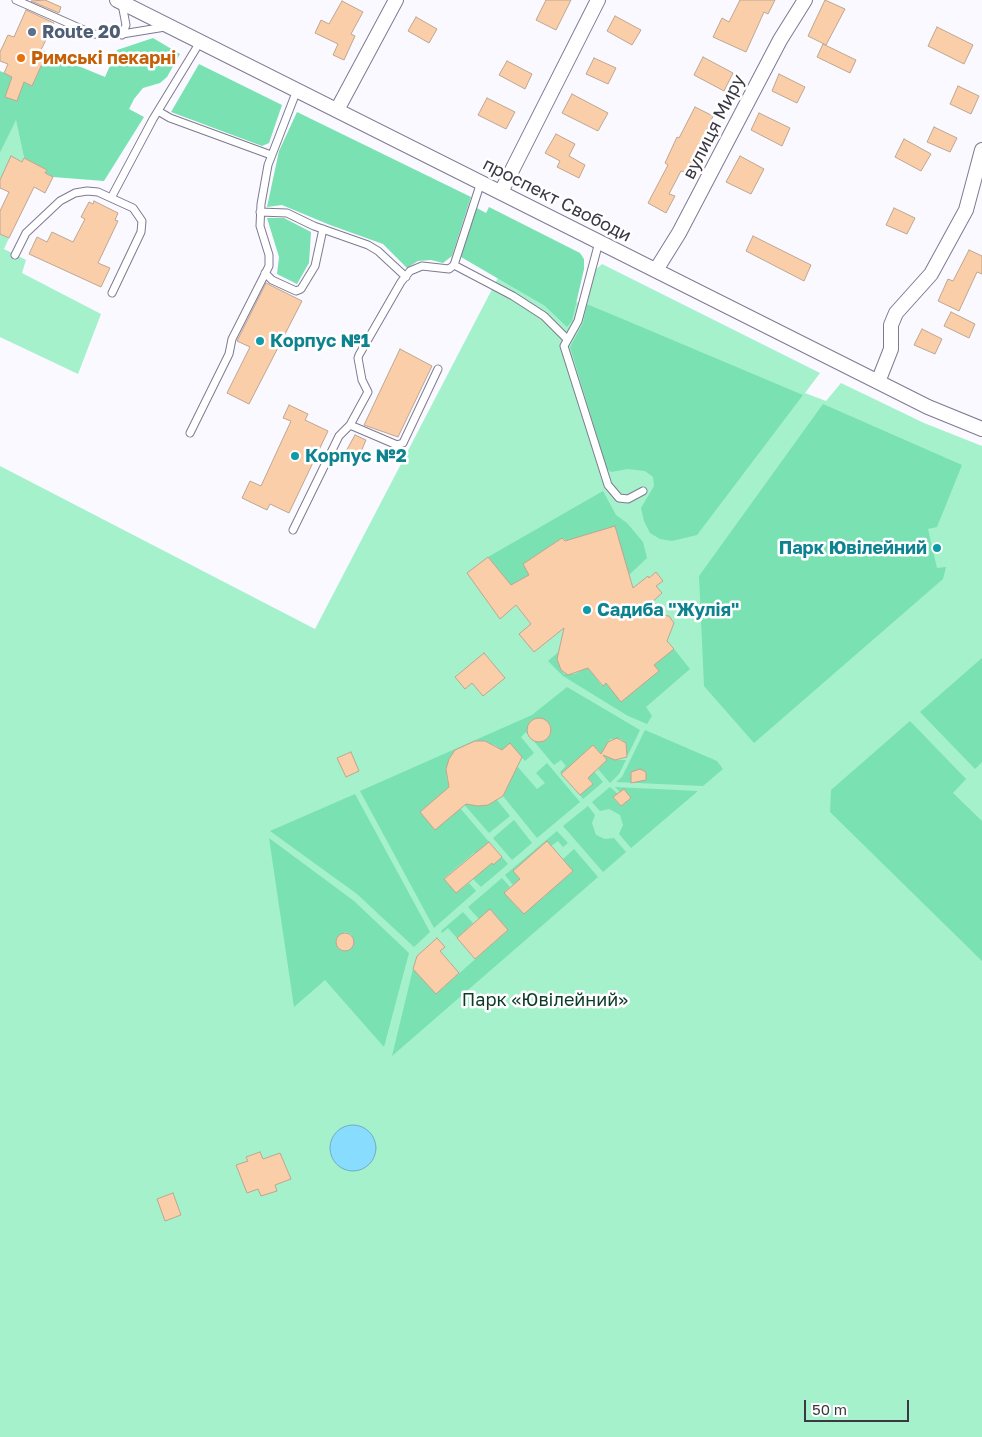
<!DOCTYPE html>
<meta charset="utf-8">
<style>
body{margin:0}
#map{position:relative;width:982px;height:1437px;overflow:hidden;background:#faf9ff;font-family:"Golos Text",sans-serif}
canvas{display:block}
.scale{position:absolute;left:804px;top:1400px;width:105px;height:22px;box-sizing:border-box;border:2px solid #3b3844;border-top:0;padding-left:6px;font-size:15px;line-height:18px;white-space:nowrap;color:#3b3844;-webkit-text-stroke:4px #fff;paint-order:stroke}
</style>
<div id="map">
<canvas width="982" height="1437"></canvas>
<div class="scale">50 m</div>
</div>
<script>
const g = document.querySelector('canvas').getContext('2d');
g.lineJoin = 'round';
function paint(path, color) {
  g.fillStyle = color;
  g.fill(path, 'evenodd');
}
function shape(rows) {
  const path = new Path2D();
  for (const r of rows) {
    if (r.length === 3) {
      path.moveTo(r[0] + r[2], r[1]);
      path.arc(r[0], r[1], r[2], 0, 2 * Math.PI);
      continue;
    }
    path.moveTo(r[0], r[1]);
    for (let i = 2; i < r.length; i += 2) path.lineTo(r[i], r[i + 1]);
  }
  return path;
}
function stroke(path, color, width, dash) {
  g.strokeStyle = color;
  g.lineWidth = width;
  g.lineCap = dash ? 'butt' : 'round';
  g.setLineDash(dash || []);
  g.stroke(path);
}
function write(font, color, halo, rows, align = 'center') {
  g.font = font + ' "Golos Text",sans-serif';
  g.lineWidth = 5;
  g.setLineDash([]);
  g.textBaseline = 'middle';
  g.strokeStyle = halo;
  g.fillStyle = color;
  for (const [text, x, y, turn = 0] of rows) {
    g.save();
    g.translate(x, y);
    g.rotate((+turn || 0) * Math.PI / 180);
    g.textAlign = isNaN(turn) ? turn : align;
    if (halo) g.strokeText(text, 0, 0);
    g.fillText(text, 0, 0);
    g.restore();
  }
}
paint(shape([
 [16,119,24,158,22,162,11,157,0,180,0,153],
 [0,234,9,238,4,249,26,260,22,273,101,314,78,374,0,337],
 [602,264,820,373,805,393,826,401,841,383,924,423,982,446,982,1437,0,1437,0,466,315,629,501,272,630,323,587,304,595,270]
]), '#a5f1cc');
paint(shape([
 [153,38,180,54,167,77,160,83,143,88,134,99,129,109,144,117,104,181,53,177,45,173,47,170,24,158,16,120,0,153,0,71,32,85,47,53,105,77,117,50],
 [199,64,282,105,269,143,262,146,171,112],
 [297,112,471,197,452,256,443,263,431,260,418,261,407,268,383,244,330,225,282,205,267,207,279,151],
 [475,207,486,213,489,207,580,253,584,259,584,269,572,321,567,327,545,306,461,257],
 [267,218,284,218,311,232,309,263,297,284,277,274,279,257],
 [587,304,803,395,697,535,672,541,660,539,650,533,644,521,641,508,654,486,653,477,645,471,628,469,611,472,607,469,570,347,583,323],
 [823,404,962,465,937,527,928,529,937,568,946,567,943,579,754,743,704,686,699,576],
 [603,491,616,515,627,523,643,542,647,558,629,575,562,538,523,564,529,575,511,585,488,557],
 [562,649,557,659,564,674,575,674,587,667,602,686,606,683,621,701,659,671,654,665,674,649,690,669,646,707,652,716,647,724,628,716,563,676,548,661],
 [982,658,982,762,975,769,920,712],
 [567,687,640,730,628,755,626,754,626,743,621,739,610,739,606,745,605,749,614,760,626,760,619,774,610,783,598,769,607,760,593,745,581,756,603,782,583,799,580,795,593,783,576,765,563,776,560,772,566,766,561,760,554,765,526,732,521,737,534,753,525,761,510,744,503,750,537,789,545,783,536,773,547,763,580,802,537,838,503,796,510,782,512,772,504,752,495,745,475,741,455,750,446,769,447,780,451,790,467,804,478,806,488,805,497,800,510,816,489,833,461,801,441,794,420,812,435,829,460,808,489,842,480,850,493,865,502,857,508,864,481,887,473,879,486,867,474,853,444,878,456,893,469,883,476,891,434,928,360,791,532,715],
 [536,719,543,719,551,727,550,735,544,741,537,741,529,734,530,724],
 [910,721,966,779,953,793,982,821,982,961,830,812,831,790],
 [645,730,717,761,723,769,703,786,616,782,622,777],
 [610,787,618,794,613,798,621,806,631,798,624,789,620,792,615,787,698,791,631,848,619,834,623,825,620,815,609,809,600,811,592,802],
 [355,794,430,932,414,947,357,894,270,831],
 [588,806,595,815,592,823,596,835,605,839,614,838,626,852,603,872,563,826],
 [514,820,532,843,512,860,493,838],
 [557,831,568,843,563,847,558,841,551,846,547,842,513,871,520,879,513,885,505,875],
 [269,838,354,901,409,953,384,1047,325,980,294,1007],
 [345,932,351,934,354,942,349,949,344,950,338,948,336,939,339,935],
 [574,849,598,877,392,1056,413,969,436,994,508,930,490,909,479,919,468,907,502,878,510,887,504,893,524,914,573,871,563,859],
 [463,912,473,923,457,938,448,928,442,933,441,931]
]), '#7ae1b2');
const water = shape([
 [353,1148,23]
]);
paint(water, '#88dcfe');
stroke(water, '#71abc6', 1);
const building = shape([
 [45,0,61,7,59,13,31,1,45,0],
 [546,0,571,0,556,30,536,20,546,0],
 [740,0,775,0,768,14,764,12,746,52,713,37,722,18,729,22,740,0],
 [825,0,845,9,826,45,808,36,825,0],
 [342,1,363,12,351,34,355,36,344,60,333,55,338,44,315,33,321,20,329,24,342,1],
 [26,10,54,23,41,50,47,53,32,86,24,82,17,101,5,97,12,77,4,73,8,64,0,61,0,52,8,35,14,37,26,10],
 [615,16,641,30,632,45,607,31,615,16],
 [416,17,437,29,429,43,408,31,416,17],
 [937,27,973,45,964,64,928,46,937,27],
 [823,44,856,60,850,73,817,57,823,44],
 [703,57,733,73,724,91,694,75,703,57],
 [594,58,616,68,608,84,586,74,594,58],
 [507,61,532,74,525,89,499,75,507,61],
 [779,74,805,87,797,103,772,91,779,74],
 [958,86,979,96,971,114,950,104,958,86],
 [572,94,608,113,598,131,562,113,572,94],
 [487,98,515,112,506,129,478,115,487,98],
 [695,107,713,116,687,173,681,171,669,194,675,196,666,213,648,203,668,165,665,163,677,137,679,138,695,107],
 [759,113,790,128,782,146,751,130,759,113],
 [934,127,957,138,950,152,927,142,934,127],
 [556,134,575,144,569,156,585,165,579,178,557,167,560,161,545,153,556,134],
 [904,139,931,154,921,171,895,157,904,139],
 [11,156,22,162,24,158,47,170,45,173,53,177,45,193,34,187,9,238,0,234,0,211,9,192,0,188,0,180,11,156],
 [740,156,764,169,751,194,726,182,740,156],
 [94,201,118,213,115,220,118,221,98,263,110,268,101,287,29,254,37,237,47,242,52,232,73,242,85,219,81,217,89,202,93,204,94,201],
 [894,208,915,218,907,234,886,225,894,208],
 [753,236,811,265,804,281,746,251,753,236],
 [969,250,982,256,982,274,977,272,959,311,938,301,948,279,953,281,969,250],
 [266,283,302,301,249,404,227,393,250,347,237,341,266,283],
 [951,312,975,324,969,338,944,326,951,312],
 [922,329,942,339,935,354,914,345,922,329],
 [400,349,432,366,398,437,364,425,400,349],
 [289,405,308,414,305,420,328,431,289,513,270,504,267,510,242,498,250,481,261,486,291,421,283,418,289,405],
 [355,435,366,440,357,461,344,455,355,435],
 [615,526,633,588,648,576,649,578,656,572,663,581,656,586,662,593,650,604,659,615,669,616,674,623,667,641,674,649,654,665,659,671,621,702,606,683,603,686,588,668,568,675,561,670,557,659,564,628,534,652,519,634,531,624,516,605,500,619,467,573,488,557,511,585,529,575,523,564,562,538,565,541,615,526],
 [484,653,505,678,483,696,472,683,465,689,455,677,484,653],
 [539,730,12],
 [617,738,626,743,627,757,615,760,603,755,607,760,588,778,593,784,580,795,561,774,593,745,601,754,608,742,617,738],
 [475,741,485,741,502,750,510,743,522,757,503,796,488,805,478,806,466,804,435,830,420,812,449,787,446,769,449,759,455,750,475,741],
 [351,752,359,771,346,777,337,758,351,752],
 [640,769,646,772,646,780,631,783,631,772,640,769],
 [624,789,631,798,621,806,613,797,624,789],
 [547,841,573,871,524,914,504,893,520,879,513,871,547,841],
 [489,842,502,857,493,865,492,863,456,893,444,879,489,842],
 [490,909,508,930,475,959,457,938,490,909],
 [345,942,9],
 [437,938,445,947,440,951,459,973,436,994,413,969,417,956,437,938],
 [260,1152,263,1159,280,1153,291,1179,275,1185,277,1191,261,1196,258,1189,247,1193,236,1165,248,1161,246,1157,260,1152],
 [173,1193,181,1215,165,1221,157,1199,173,1193]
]);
paint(building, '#facea8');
stroke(building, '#bea691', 1);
const lane = shape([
 [16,0,93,34,116,35,165,27],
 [122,4,126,25,122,35],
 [158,111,170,118,271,155],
 [111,198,133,208,142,221,141,232,112,293],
 [260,212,287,213,314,226,368,245,378,251,406,277],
 [599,242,578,321,564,346,608,485,619,498,628,499,643,491],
 [15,255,26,233,60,201,75,193,87,191,98,192,111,198,153,119,200,42],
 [454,265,513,296,544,316,567,339],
 [265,273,272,280,296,291,301,289,315,266,323,229],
 [350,425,397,445,403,443,438,369],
 [190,433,229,354,232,339,269,266,269,255,260,226,261,204,268,165,297,90],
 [293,530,339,436,350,425,368,392,362,380,358,358,359,355,401,282,410,271,422,266,449,269,454,265,481,182]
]);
const street = shape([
 [117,0,928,407,982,429],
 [337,110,396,0],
 [501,192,598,0],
 [656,270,679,233,780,40,805,0],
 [878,382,891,349,891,325,896,313,931,274,966,210,982,150]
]);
stroke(lane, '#7f7993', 9);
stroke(street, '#7f7993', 16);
stroke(lane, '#fff', 7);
stroke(street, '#fff', 14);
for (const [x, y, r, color] of [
 [32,32,5,"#5c6f8a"],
 [21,58,5,"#e8710a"],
 [260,341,5,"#0f9aa8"],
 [295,456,5,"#0f9aa8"],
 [937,548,5,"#0f9aa8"],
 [587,610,5,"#0f9aa8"]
]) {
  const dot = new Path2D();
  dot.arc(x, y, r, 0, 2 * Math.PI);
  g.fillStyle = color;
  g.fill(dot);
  stroke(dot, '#fff', 2);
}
write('bold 18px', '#4e5e75', '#fff', [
 ["Route 20",42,32]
], 'left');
write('bold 18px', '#c56008', '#fff', [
 ["Римські пекарні",31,58]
], 'left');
write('18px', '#3b3844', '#fff', [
 ["вулиця Миру",714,127,-63],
 ["проспект Свободи",557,200,27]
]);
write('bold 18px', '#0d838f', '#fff', [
 ["Корпус №1",270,341],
 ["Корпус №2",305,456],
 ["Парк Ювілейний",927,548,"right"],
 ["Садиба \"Жулія\"",597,610]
], 'left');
write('18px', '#0b3a27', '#fff', [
 ["Парк «Ювілейний»",545,1000]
]);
</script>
